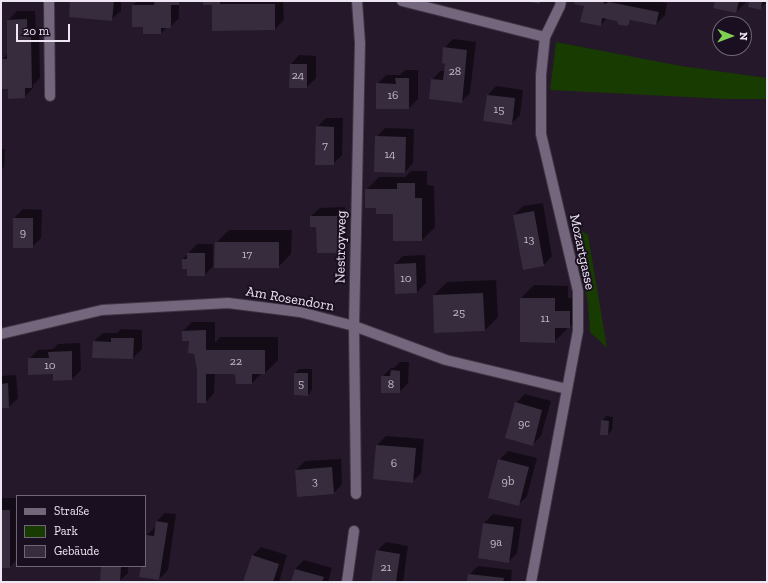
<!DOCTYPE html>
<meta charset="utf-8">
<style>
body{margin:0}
#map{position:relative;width:768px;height:583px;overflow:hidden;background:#24182a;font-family:"Zilla Slab",serif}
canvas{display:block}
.frame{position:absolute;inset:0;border:2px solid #eee6f2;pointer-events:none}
.legend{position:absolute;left:16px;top:495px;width:130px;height:72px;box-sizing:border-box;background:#1a0f20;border:1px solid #6f6574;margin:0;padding:5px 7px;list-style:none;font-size:12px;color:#eee6f2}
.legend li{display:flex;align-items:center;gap:8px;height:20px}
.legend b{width:20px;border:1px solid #6f6574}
.north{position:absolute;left:712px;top:16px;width:40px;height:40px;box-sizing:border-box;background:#1a0f20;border:1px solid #6f6574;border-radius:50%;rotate:91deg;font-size:11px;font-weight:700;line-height:16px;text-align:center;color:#eee6f2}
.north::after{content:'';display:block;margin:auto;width:14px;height:18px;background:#7fd052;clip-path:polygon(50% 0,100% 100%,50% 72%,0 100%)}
.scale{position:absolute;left:16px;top:24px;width:54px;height:18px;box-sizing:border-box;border:2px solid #eee6f2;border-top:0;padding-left:5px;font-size:12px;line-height:14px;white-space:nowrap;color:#eee6f2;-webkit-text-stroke:3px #1a0f20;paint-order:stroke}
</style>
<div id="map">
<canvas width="768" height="583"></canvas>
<div class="frame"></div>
<ul class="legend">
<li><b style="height:5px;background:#74667c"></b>Straße</li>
<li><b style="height:11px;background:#173b00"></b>Park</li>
<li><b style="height:11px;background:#372b3e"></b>Gebäude</li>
</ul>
<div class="north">N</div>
<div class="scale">20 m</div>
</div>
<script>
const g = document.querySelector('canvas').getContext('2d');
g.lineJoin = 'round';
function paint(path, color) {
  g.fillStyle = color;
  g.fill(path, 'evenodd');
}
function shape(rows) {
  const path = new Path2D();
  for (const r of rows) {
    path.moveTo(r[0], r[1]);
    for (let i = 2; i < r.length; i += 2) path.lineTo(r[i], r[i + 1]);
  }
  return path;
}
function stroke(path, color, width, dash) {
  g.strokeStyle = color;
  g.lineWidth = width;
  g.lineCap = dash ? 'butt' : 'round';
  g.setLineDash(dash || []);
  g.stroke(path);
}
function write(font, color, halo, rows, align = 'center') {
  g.font = font + ' "Zilla Slab",serif';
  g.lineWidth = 4;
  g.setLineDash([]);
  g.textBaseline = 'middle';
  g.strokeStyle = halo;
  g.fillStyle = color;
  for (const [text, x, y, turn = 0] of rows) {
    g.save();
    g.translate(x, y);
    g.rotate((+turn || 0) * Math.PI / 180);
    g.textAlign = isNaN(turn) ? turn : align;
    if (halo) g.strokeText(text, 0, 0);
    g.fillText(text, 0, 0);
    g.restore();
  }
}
paint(shape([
 [556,42,681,66,767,78,767,99,726,99,550,90],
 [573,225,588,235,607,348,590,332,588,303]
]), '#173b00');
paint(shape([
 [71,1,121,1,121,11,112,19],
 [138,1,182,1,179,4,179,18,170,27,167,27,161,33,144,26,133,5],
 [204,1,283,1,284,20,275,29],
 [576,1,655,1,667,3,665,15,656,24,632,19,629,23,607,18,601,25,585,5],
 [716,1,745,1,745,3,736,12],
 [750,1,767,1,767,2,760,8],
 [17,11,35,11,36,29,39,28,40,78,33,85,33,88,24,97,3,59,8,53,8,20],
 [453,39,476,42,470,93,461,102,432,80,440,71,445,71,446,63,444,48],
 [299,55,316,56,316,78,307,87,291,64],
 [405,70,418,70,418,99,409,108,377,84,386,75,400,75],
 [496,86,523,90,520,115,511,124,488,95],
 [326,118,343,118,342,155,333,164,317,127],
 [385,128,414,129,413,163,405,172,376,137],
 [1,149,5,149,4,167,1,170],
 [411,171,427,171,427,185,434,186,435,227,422,240,394,213,377,207,366,190,379,177,405,177],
 [543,203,552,256,544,265,514,215,523,206],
 [345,207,346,243,337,252,311,216,320,208],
 [23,209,42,210,41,238,32,247,14,218],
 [229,230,292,230,291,254,278,267,216,243],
 [197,244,213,244,213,266,205,275,188,268,183,259],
 [425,255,426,283,417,292,396,293,395,264,403,256],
 [496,280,498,317,485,330,434,295,447,282],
 [534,285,568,286,568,298,582,299,582,314,569,327,567,327,567,329,554,342,521,298],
 [192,322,215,322,215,343,220,337,278,337,278,360,265,373,262,373,252,383,236,373,215,373,214,393,206,402,195,353,190,340,183,331],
 [121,329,142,330,142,349,133,358,94,341,103,333,117,333],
 [80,343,81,370,72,379,54,373,29,359,38,350,53,349,58,344],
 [400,362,409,362,408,383,399,392,382,377,391,368,394,368],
 [299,369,312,369,312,390,308,395,295,373],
 [16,375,18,398,9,407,1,407,1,376],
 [525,394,551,401,541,436,532,445,516,403],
 [606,416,613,417,612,430,608,434,602,421],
 [386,436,424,439,421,473,412,482,377,445],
 [508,451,537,458,527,496,518,505,499,460],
 [341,459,342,484,334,493,296,470,305,461],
 [1,498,17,498,17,559,10,567,1,567],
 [165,513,176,514,168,570,159,579,142,566,145,566,145,547,147,535,156,526,157,521],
 [493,514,522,519,517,553,508,562,484,523],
 [386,542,408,546,403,582,372,582,377,551],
 [261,547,287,555,279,582,244,582,252,556],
 [304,560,332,568,328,582,292,582,295,569],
 [102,566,128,566,128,573,119,581],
 [478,566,512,570,511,582,468,582,469,575]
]), '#0007');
paint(shape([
 [70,1,114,1,112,21,69,17],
 [155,1,180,1,179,5,171,5,171,28,161,28,161,34,143,34,143,27,132,27,132,5,154,5],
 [203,1,220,1,220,4,275,4,275,30,212,31,212,5,203,5],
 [526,1,540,1,540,4],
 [575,1,602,1,605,4,609,2,659,12,656,25,630,20,629,24,627,26,619,25,617,21,602,18,601,26,580,22,584,6,574,4],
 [715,1,739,1,736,13,713,8],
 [749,1,762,1,761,10,748,7],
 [27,19,27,37,31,37,32,88,25,88,25,98,8,99,8,89,2,89,2,59,7,59,7,20],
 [443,47,467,50,462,103,429,99,431,79,443,80,445,64,442,63],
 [290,64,307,64,307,88,289,88],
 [395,78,409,78,409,109,376,109,376,83,396,84],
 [487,95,515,98,512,125,483,121],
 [316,126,334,127,334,165,315,165],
 [375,136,406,137,405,173,374,172],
 [397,183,415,183,415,198,422,198,422,241,393,241,393,214,376,214,376,208,365,208,365,189,397,189],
 [534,211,544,266,523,270,513,215],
 [310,216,337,216,337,253,317,253,316,227,310,227],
 [13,218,33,218,33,248,13,248],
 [215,242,279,242,279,268,214,268],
 [187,253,205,253,205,276,187,276,187,269,182,269,182,259,187,259],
 [416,263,417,293,395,294,394,264],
 [483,293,485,331,434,333,433,295],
 [520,298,555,298,555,311,570,311,570,328,555,328,555,343,520,342],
 [206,330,206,350,265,350,265,374,252,374,252,384,236,384,235,374,206,374,206,403,197,403,197,369,194,354,188,353,189,341,182,341,182,331],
 [111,338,134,338,133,359,92,358,93,341,111,342],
 [72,351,72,380,53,381,53,374,28,375,28,358,49,358,48,352],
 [391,370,400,371,400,393,381,393,381,376,390,376],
 [294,373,308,373,308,396,294,395],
 [8,383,9,408,1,408,1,384],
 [515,402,542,410,533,446,505,438],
 [601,420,609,421,608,435,600,435],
 [376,445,416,448,413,483,373,479],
 [498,459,529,467,519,506,488,498],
 [332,467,334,494,297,497,295,470],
 [1,510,10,510,10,568,1,568],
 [156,521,168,523,159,580,139,577,141,566,145,566,146,535,154,536],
 [483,523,514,527,509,563,478,558],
 [376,550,400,554,396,582,371,582],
 [252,555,279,564,273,582,243,582],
 [101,566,121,566,120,582,100,581],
 [295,569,324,577,322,582,291,582],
 [468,574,504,578,503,582,467,582]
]), '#372b3e');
const minor = shape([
 [49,1,50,96],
 [402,1,545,37],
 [1,334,102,310,228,303,300,312,354,326,446,360,567,389],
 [356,494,354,326,360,43,357,1],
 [347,582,354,531],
 [531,582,578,331,578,291,541,134,541,75,545,37,560,6,561,1]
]);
stroke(minor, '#3e3643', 12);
stroke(minor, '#74667c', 10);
write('12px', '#c0b7c5', null, [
 ["28",455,72],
 ["24",298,76],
 ["16",393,96],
 ["15",499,110],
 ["7",325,146],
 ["14",390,155],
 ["9",23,233],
 ["13",529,240],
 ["17",247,255],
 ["10",406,279],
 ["25",459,313],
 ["11",545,319],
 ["22",236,362],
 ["10",50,366],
 ["5",301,384],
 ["8",391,385],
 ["9c",524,424],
 ["6",394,464],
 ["3",315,482],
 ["9b",508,482],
 ["9a",496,543],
 ["21",386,568]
]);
write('14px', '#eee6f2', '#1a0f20', [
 ["Nestroyweg",341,247,-89],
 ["Mozartgasse",582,252,78],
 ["Am Rosendorn",290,299,10]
]);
</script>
